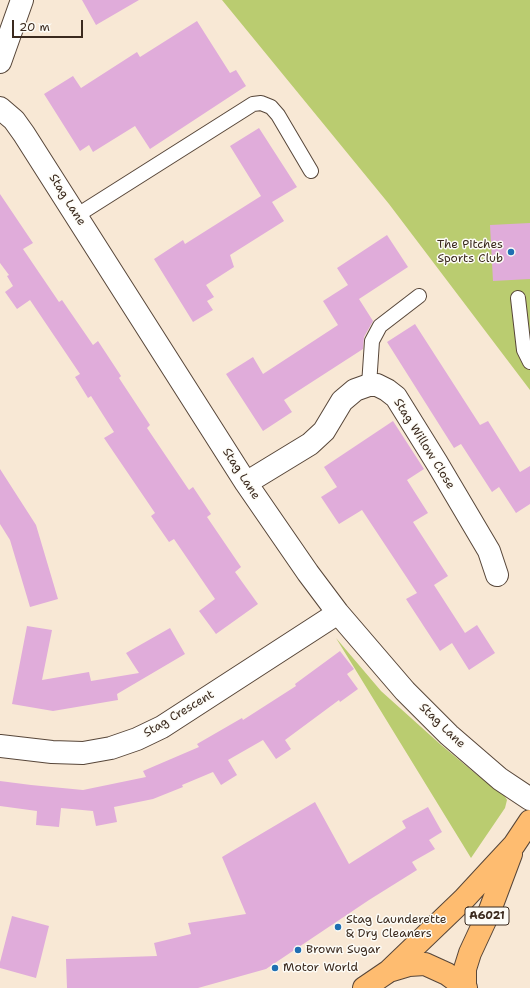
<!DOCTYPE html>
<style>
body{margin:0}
#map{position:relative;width:530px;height:988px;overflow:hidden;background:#f8e8d5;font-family:"Shantell Sans",sans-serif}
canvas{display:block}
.scale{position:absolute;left:12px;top:20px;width:71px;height:18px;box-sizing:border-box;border:2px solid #3b2a1e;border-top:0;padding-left:5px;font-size:12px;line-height:14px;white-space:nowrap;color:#3b2a1e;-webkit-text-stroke:3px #fdfcf7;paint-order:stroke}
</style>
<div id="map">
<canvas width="530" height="988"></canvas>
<div class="scale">20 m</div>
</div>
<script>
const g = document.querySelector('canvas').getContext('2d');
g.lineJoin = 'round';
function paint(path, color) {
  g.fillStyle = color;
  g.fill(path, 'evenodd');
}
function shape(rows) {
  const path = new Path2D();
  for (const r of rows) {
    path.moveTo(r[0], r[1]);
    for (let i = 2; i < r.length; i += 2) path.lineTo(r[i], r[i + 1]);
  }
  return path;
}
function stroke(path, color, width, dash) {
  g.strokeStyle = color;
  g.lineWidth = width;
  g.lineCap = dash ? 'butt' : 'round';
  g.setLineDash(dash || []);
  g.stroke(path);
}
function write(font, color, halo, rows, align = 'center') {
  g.font = font + ' "Shantell Sans",sans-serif';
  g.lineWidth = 3;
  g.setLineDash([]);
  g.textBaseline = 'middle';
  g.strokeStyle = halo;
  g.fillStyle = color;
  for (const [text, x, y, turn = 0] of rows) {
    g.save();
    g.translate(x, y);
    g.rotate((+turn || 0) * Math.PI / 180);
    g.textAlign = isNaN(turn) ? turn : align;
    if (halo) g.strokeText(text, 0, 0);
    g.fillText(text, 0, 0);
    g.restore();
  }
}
paint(shape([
 [222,0,530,0,530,390,389,204],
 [336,638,381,691,440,744,476,774,503,793,507,800,505,808,471,858]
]), '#bacc70');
paint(shape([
 [82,0,139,0,96,25],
 [197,21,230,73,236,70,246,86,150,149,135,126,93,152,89,145,80,151,44,94,73,76,81,88,137,52,140,57],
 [259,128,297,187,272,202,284,221,230,255,234,267,206,285,214,297,207,301,213,310,193,322,154,259,183,240,185,244,261,196,230,146],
 [0,194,33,243,23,249,59,302,62,300,93,345,98,341,121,376,119,378,150,425,147,428,189,490,193,487,211,514,207,517,241,567,235,572,258,604,216,634,199,611,215,599,174,539,169,542,151,516,155,513,104,438,114,432,91,396,88,398,75,377,80,374,30,300,17,309,5,292,13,286,7,276,9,275,0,263],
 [530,223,530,279,493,281,490,225],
 [387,235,408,267,359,299,373,321,364,337,363,349,284,400,292,412,263,431,226,374,253,357,263,374,338,325,323,301,348,285,337,268],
 [415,324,480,425,488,421,520,472,530,466,530,504,516,513,499,487,492,492,461,444,454,448,387,342],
 [393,421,424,469,407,480,428,513,413,522,448,576,434,585,465,633,477,625,495,653,469,670,452,643,440,651,406,599,417,593,362,510,339,524,321,497,337,487,324,467],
 [0,469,36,525,58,599,30,607,10,540,0,524],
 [27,626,52,630,42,680,89,672,91,681,139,673,126,653,170,628,185,654,117,694,118,700,53,711,12,704],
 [340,651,354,669,347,674,358,689,340,702,339,700,285,740,291,749,276,759,263,740,228,760,237,775,221,785,213,772,182,785,183,787,153,799,114,807,117,822,96,826,93,811,61,808,59,827,36,825,37,811,0,806,0,781,31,785,83,790,146,777,143,771,199,747,197,744,242,718,243,720,296,686,295,684],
 [315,802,349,864,406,828,402,821,428,807,442,832,429,840,435,849,412,862,417,870,369,900,266,969,198,988,67,988,66,959,157,956,154,943,191,934,188,923,246,914,222,857],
 [12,916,49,926,36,978,0,968,0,962]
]), '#e0acda');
const lane = shape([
 [76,216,253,104,261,103,271,107,278,115,311,171],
 [518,298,524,350,530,362],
 [369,385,372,341,380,326,419,296]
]);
const street = shape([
 [0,62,22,0],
 [0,108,14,120,24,134,246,483,308,573,338,613,405,691,449,735,500,779,530,799],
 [246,483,310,444,324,431,342,401,355,390,369,385,377,385,387,390,396,397,437,463,489,551,497,575],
 [0,746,52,752,83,753,111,748,137,739,162,727,338,613]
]);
const primary = shape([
 [389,971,464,899,488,873,514,845,530,821],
 [465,987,465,969,470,953,490,910,511,854],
 [364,988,389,971,409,965,425,964,447,974,466,988]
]);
stroke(lane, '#574639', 16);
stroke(street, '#574639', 24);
stroke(primary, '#574639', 24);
stroke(lane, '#fff', 14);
stroke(street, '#fff', 22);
stroke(primary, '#febc70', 22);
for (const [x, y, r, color] of [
 [511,252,4,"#1f6fb2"],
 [338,927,4,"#1f6fb2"],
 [298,950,4,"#1f6fb2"],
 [275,968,4,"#1f6fb2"]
]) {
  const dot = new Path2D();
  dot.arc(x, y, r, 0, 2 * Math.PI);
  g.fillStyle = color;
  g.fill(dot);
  stroke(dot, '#fdfcf7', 1.5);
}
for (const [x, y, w] of [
 [487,916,44]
]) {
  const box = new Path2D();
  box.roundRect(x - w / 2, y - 9, w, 18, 3);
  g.fillStyle = '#fdfcf7';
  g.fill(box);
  stroke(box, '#3b2a1e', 1);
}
write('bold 11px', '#3b2a1e', null, [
 ["A6021",487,916]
]);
write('12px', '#3b2a1e', '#fdfcf7', [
 ["Stag Lane",67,200,58],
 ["Stag Willow Close",424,444,58],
 ["Stag Lane",241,474,57],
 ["Stag Crescent",179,714,-31],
 ["Stag Lane",442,726,44]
]);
write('12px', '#3b2a1e', '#fdfcf7', [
 ["The Pitches",503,245,"right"],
 ["Sports Club",503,259,"right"],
 ["Stag Launderette",346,920],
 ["& Dry Cleaners",346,934],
 ["Brown Sugar",306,950],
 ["Motor World",283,968]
], 'left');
</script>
